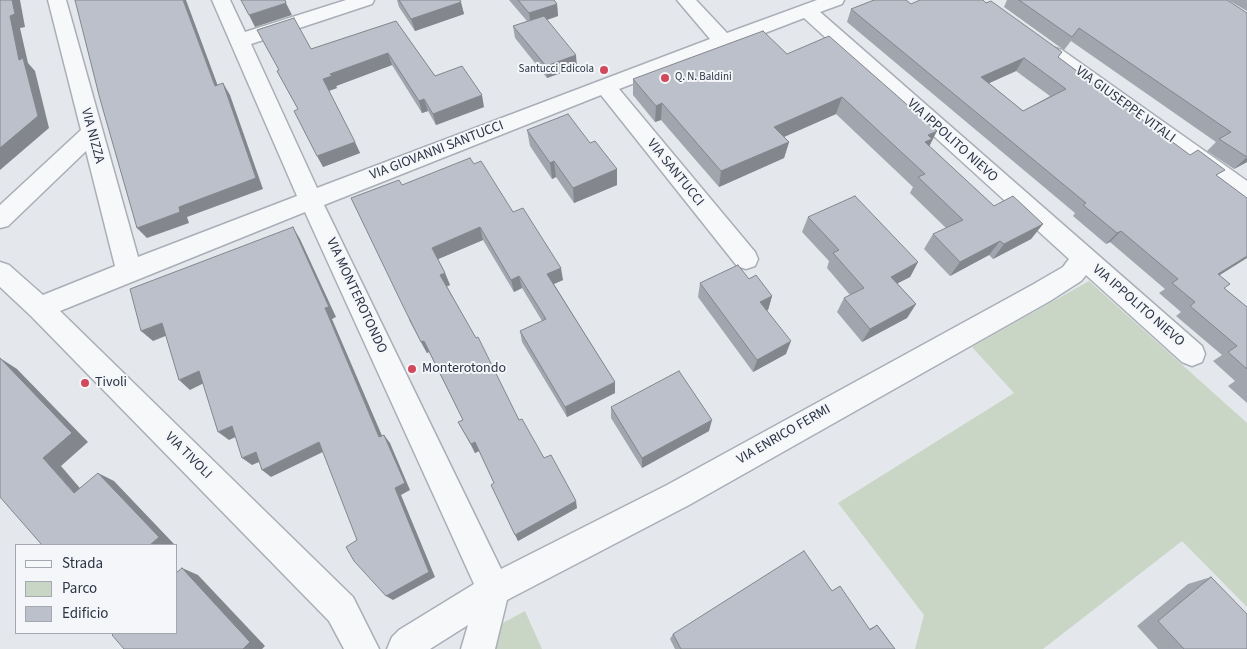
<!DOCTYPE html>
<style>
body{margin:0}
#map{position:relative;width:1247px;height:649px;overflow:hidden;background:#e4e7ec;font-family:"Source Sans 3",sans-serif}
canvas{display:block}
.legend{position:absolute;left:15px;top:544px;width:162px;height:90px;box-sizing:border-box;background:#f4f6f9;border:1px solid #a4a8b1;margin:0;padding:6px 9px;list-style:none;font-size:15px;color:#2b3445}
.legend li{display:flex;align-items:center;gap:10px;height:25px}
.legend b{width:25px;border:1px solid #a4a8b1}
</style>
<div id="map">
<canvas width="1247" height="649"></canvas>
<ul class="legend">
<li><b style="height:6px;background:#f7f8fa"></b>Strada</li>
<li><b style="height:14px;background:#c9d6c5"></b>Parco</li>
<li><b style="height:14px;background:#bbc0ca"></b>Edificio</li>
</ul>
</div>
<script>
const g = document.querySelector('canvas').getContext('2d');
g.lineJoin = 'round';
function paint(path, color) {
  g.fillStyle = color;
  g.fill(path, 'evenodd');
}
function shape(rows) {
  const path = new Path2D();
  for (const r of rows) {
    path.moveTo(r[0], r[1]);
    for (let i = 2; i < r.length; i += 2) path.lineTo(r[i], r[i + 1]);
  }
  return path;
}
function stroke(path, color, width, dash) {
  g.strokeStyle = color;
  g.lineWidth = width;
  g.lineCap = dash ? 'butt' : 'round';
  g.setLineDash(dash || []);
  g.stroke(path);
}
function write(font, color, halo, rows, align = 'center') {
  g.font = font + ' "Source Sans 3",sans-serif';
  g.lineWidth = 4;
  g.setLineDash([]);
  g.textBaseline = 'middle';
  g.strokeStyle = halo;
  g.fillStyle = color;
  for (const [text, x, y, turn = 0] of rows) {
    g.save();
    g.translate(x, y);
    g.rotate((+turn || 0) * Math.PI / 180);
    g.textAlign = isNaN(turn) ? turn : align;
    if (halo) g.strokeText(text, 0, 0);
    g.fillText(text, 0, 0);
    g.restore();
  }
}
paint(shape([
 [1089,281,1247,423,1247,607,1182,541,1043,649,915,649,924,615,838,503,1014,393,972,347],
 [525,611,542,649,491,649,501,624]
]), '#c9d6c5');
const street = shape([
 [48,0,66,0,138,257,297,196,212,0,230,0,245,32,346,0,374,0,372,4,251,44,317,188,710,39,677,0,696,0,727,33,817,0,844,0,842,4,820,12,1202,346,1205,354,1202,362,1192,366,1182,362,1086,275,1081,281,1050,301,689,505,507,600,495,649,461,649,468,625,430,649,387,649,392,637,399,630,474,584,305,212,60,311,353,597,379,649,344,649,329,621,31,316,0,287,0,262,9,265,43,295,115,266,86,151,8,226,0,228,0,205,81,130,48,0],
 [804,18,1069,259,1063,267,1032,285,667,485,501,569,324,205,601,95,737,266,746,269,755,266,758,259,755,252,619,89,804,18],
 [1055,48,1062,50,1247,181,1247,202,1239,199,1048,60,1045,55,1048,50,1055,48]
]);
stroke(street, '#a9aeb7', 3);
paint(street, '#f7f8fa');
paint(shape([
 [397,0,460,0,464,14,415,31,399,7],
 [509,0,554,0,557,4,558,16,547,20,577,67,547,78,515,38,513,26,527,21],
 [1007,0,1227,0,1247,162,1234,169,1207,151,1216,142,1071,41,1064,50,1004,7],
 [1228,0,1247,0,1247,11],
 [911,4,1062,52,1058,57,1218,177,1219,276,1224,288,1247,307,1247,403,1228,386,1235,381,1213,361,1222,355,1176,316,1181,312,1159,293,1165,289,1110,242,1106,244,1073,216,1075,213,847,22,851,9],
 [1016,71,1050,96,1023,111,989,83],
 [396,21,435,76,484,107,436,125,428,111,422,113,392,65,336,86,337,88,329,91,360,153,323,167,298,109,277,71,311,49],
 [787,54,929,146,994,206,1043,224,1031,239,993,259,989,255,950,276,924,249,933,234,946,228,910,193,913,187,836,114,784,137,789,142,784,158,719,187,661,120,655,122,633,95,633,79],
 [527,130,590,143,617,185,574,203,556,177,552,179,530,146],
 [474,164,513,212,563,280,554,284,615,382,615,393,567,417,522,342,520,331,542,321,522,288,514,292,483,240,438,259,445,273,450,285,447,286,519,420,577,508,518,541,494,483,479,451,475,453,463,431,458,422,463,420,429,352,427,353,409,320,402,185],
 [808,217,918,262,910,277,897,283,916,304,907,318,862,342,837,312,844,298,850,295,827,268,829,261,802,232],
 [749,279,772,296,768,310,767,310,786,354,753,372,698,297,700,283],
 [611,407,709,431,642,468,611,418],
 [1211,577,1247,649,1158,649,1137,626,1188,584],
 [832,591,869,629,877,625,895,649,675,649,670,639,673,634]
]), '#a1a5ae');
paint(shape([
 [12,0,20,0,25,27,20,28,28,63,35,71,49,128,0,170,0,148,10,16],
 [183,0,186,0,222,97,215,86],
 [461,2,464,14,415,31,411,19],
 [286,3,292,15,255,27,249,15],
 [557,4,558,16,531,25,529,13],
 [388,53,392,65,336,86,337,88,328,91,323,79,330,74],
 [576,55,577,67,547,78,546,66],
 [1024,58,1016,71,974,90,981,77],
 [223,83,230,95,263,189,187,217,189,223,147,238,137,228,179,207],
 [482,95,484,107,436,125,433,114],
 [842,97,836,114,770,143,774,127],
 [424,99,428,111,422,113,419,101],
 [662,103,661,120,655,122,656,106],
 [937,131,929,147,917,158,928,135],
 [355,142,360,153,323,167,317,156],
 [789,142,784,158,719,187,721,171],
 [1247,157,1247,162,1234,169],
 [554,161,556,177,552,179,550,163],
 [617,169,617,185,574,203,573,188],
 [1043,224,1031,239,993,259,1004,244],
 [293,227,300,239,336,317,332,319,386,445,379,437,325,308],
 [480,227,483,240,436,260,432,248],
 [1121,231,1110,242,1106,244,1117,233],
 [1000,241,989,255,950,276,960,262],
 [1247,256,1247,258,1204,285,1218,274],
 [918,262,910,277,883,291,891,277],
 [561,268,563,280,549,286,547,274],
 [445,273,450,285,445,287,440,275],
 [519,276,522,288,514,292,511,280],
 [772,296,768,310,756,316,760,302],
 [916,304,907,318,862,342,870,329],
 [162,323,173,333,153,341,141,331],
 [424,341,429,352,427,353,421,342],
 [791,341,786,354,753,372,757,360],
 [0,358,17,369,88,442,61,466,91,501,74,493,43,458],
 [199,371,210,380,190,390,179,380],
 [615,382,615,393,567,417,565,407],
 [712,420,709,431,642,468,642,458],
 [232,426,242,434,229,440,218,432],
 [384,435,390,443,410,490,401,495,435,577,393,600,386,596,395,488],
 [319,442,327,450,271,477,262,470],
 [475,442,479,451,475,453,471,444],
 [256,452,266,459,252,465,242,458],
 [98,473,114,481,174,544,172,545,150,545],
 [576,501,577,508,518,541,515,535],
 [182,568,198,575,265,646,262,649,243,649]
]), '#83868d');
const building = shape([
 [0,0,12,0,15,14,10,16,19,60,23,58,38,116,0,148,0,0],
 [75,0,183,0,215,86,223,83,256,178,179,207,180,212,137,228,100,99,75,0],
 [241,0,285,0,286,3,249,15,241,0],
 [399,0,460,0,461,2,411,19,399,0],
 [518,0,554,0,557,4,529,13,518,0],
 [874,0,906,0,911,4,920,0,983,0,986,3,991,1,1062,52,1058,57,1190,155,1198,150,1225,170,1216,175,1247,198,1247,256,1218,274,1230,284,1224,288,1247,307,1247,369,1228,352,1237,346,1190,306,1195,302,1172,283,1178,279,1121,231,1117,233,1083,205,1086,203,851,9,874,0],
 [1024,58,1066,89,1023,111,981,77,1024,58],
 [1019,0,1227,0,1247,13,1247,157,1219,139,1231,132,1079,28,1072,37,1019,0],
 [544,16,576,55,546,66,513,26,544,16],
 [294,18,311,49,396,21,435,76,462,66,482,95,433,114,424,99,419,101,388,53,330,74,332,76,323,79,355,142,317,156,294,111,298,109,277,71,279,70,257,30,294,18],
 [763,31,787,54,829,36,937,131,928,135,932,139,925,142,994,206,1013,196,1043,224,1004,244,1000,241,960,262,933,234,963,220,918,177,925,174,842,97,774,127,789,142,721,171,662,103,656,106,633,79,763,31],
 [568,114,590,143,595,141,617,169,573,188,554,161,550,163,527,130,568,114],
 [470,158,474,164,481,161,513,212,523,208,561,268,547,274,615,382,565,407,520,331,546,319,519,276,511,280,480,227,432,248,445,273,440,275,476,338,478,337,519,420,522,419,544,458,551,455,576,501,515,535,491,485,494,483,475,442,471,444,458,422,463,420,424,341,421,342,404,308,351,198,399,180,402,185,470,158],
 [855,196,918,262,891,277,916,304,870,329,844,298,864,288,833,253,839,250,808,217,855,196],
 [293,227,329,307,325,308,379,437,384,435,405,483,395,488,429,572,386,596,354,561,346,547,357,540,319,442,262,470,256,452,242,458,232,426,218,432,199,371,179,380,162,323,141,331,130,289,293,227],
 [738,265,749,279,756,275,772,296,760,302,791,341,757,360,700,283,738,265],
 [0,358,72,433,43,458,74,493,98,473,159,537,150,545,42,545,0,497,0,358],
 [679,371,712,420,642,458,611,407,679,371],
 [804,551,832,591,840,586,870,630,877,625,895,649,681,649,673,634,804,551],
 [182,568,250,642,243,649,124,649,112,635,114,633,176,633,176,573,182,568],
 [1211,577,1247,614,1247,649,1184,649,1158,621,1211,577]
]);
paint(building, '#bbc0ca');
stroke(building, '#83868d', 1);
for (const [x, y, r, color] of [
 [604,70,5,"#d1495b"],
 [665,78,5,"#d1495b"],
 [412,369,5,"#d1495b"],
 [85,383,5,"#d1495b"]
]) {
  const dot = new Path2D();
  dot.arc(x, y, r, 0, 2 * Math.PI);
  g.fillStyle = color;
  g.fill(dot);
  stroke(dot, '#f4f6f9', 2);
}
write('11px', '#2b3445', '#f4f6f9', [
 ["Santucci Edicola",594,70],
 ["Q. N. Baldini",675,78,"left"]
], 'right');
write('14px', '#2b3445', '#f4f6f9', [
 ["VIA GIUSEPPE VITALI",1125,105,36],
 ["VIA NIZZA",92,136,75],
 ["VIA IPPOLITO NIEVO",952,141,42],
 ["VIA GIOVANNI SANTUCCI",437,151,-21],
 ["VIA SANTUCCI",675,173,51],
 ["VIA MONTEROTONDO",356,296,65],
 ["VIA IPPOLITO NIEVO",1138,306,41],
 ["VIA ENRICO FERMI",784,435,-30],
 ["VIA TIVOLI",188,456,45]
]);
write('14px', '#2b3445', '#f4f6f9', [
 ["Monterotondo",422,369],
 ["Tivoli",95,383]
], 'left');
</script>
